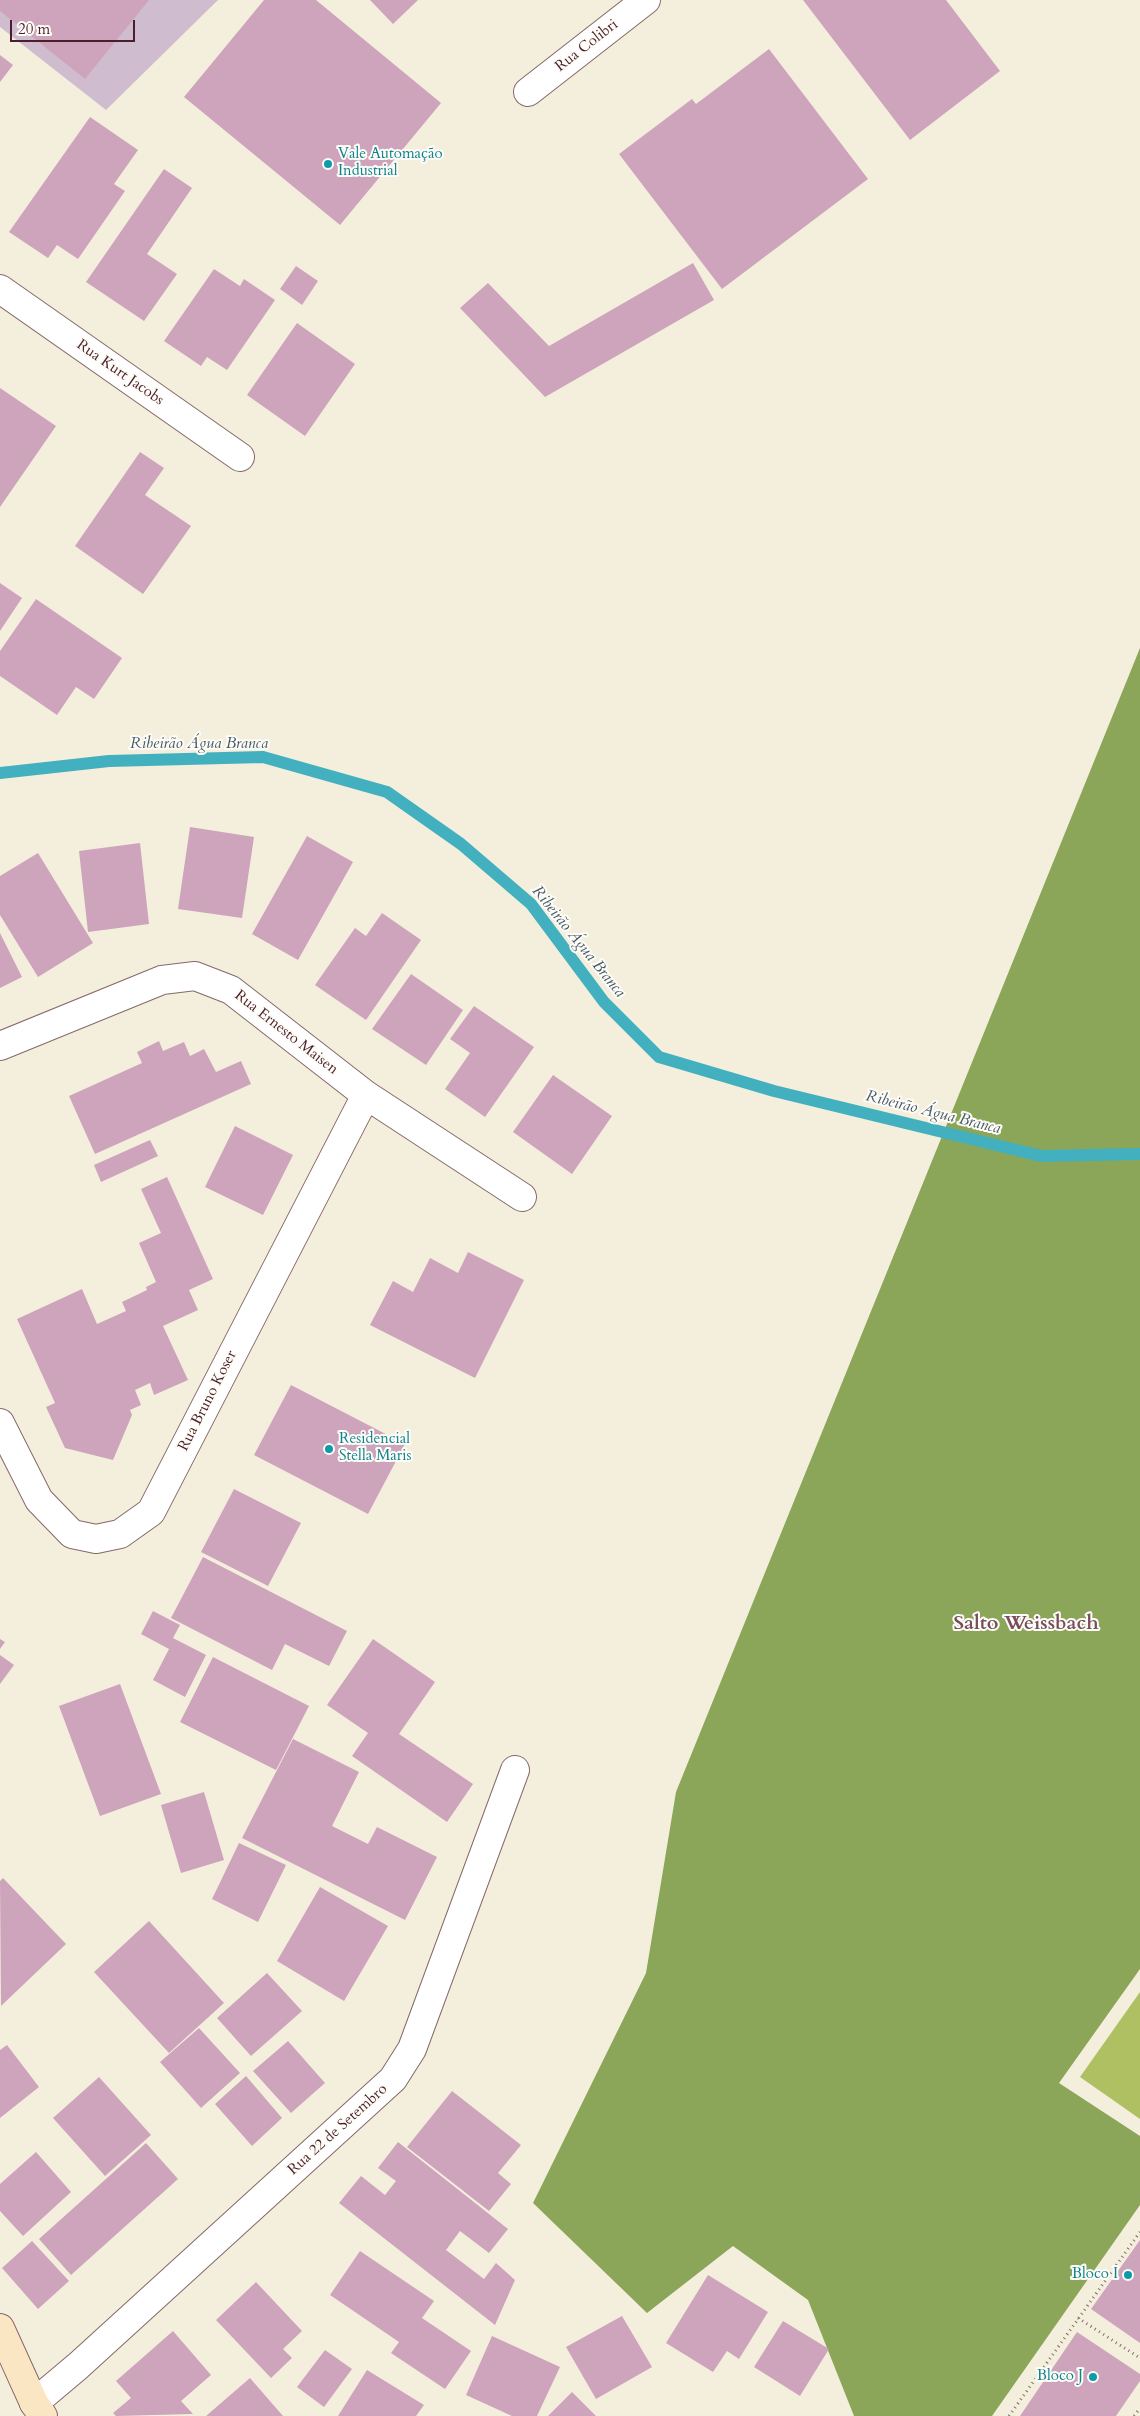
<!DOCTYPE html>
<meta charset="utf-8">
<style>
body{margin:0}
#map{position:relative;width:1140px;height:2416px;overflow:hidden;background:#f4efdc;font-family:Cardo,serif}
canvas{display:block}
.scale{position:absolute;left:10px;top:20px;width:125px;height:22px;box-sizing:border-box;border:2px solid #4a1f2b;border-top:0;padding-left:6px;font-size:15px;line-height:18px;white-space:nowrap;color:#4a1f2b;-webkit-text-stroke:4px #fdfcf7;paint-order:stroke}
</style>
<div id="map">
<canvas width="1140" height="2416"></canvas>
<div class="scale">20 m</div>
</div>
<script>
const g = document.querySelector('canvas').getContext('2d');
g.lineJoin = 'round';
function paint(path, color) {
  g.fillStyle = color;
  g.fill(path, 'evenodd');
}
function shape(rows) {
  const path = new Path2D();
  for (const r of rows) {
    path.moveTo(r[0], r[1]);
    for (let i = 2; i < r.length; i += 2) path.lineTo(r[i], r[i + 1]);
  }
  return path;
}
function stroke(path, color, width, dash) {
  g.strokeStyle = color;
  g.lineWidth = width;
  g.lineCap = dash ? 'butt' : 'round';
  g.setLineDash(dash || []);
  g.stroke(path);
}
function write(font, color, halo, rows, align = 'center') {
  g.font = font + ' Cardo,serif';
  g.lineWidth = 4;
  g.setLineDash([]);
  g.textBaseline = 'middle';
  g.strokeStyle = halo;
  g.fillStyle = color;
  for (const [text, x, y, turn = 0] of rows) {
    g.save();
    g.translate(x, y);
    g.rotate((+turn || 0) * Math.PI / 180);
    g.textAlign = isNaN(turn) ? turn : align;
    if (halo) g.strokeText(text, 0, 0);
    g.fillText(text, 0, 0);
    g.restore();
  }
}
paint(shape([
 [0,0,218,0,106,110,0,27]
]), '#cfbdcf');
paint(shape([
 [1140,1992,1140,2119,1080,2077]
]), '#afc063');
paint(shape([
 [1140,648,1140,1969,1059,2083,1140,2136,1140,2205,992,2416,854,2416,808,2300,733,2246,647,2313,533,2203,646,1973,676,1792]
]), '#8ba659');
stroke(shape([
 [0,773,109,761,263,757,387,792,461,844,531,904,604,1002,659,1057,774,1091,1041,1156,1140,1154]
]), '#42b0bf', 12);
paint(shape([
 [0,0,149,0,85,79,0,11],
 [264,0,316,0,441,103,340,225,184,97],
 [370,0,418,0,393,24],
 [803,0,946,0,1000,71,910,140],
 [769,49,868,179,722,289,619,154,692,99,696,104],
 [0,55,13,65,0,82],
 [90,117,138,150,114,184,125,191,78,259,57,245,48,258,9,232],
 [164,169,192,188,147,254,177,274,144,321,86,282],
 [693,263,714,300,545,397,460,308,488,283,549,346],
 [296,266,318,281,302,305,280,289],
 [214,269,240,286,244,279,275,300,227,370,207,357,201,366,164,341],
 [297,323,355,364,305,436,247,395],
 [0,388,56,426,0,507],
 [140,452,164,468,145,495,191,526,143,594,75,546],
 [0,583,22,598,0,631],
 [36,599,122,658,94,699,76,687,57,715,0,676,0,651],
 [190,827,254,837,242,918,178,909],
 [307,836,353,862,298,960,252,934],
 [140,843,149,924,88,932,79,851],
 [38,853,93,943,38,977,0,915,0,876],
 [382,913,421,940,366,1020,315,985,355,928,366,936],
 [0,933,22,977,0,988],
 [411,974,463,1010,426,1065,372,1029],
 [474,1006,534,1047,485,1117,445,1089,470,1053,450,1039],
 [159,1041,163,1051,184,1042,190,1056,204,1049,216,1072,241,1061,251,1084,95,1154,69,1096,142,1063,137,1052],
 [553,1075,612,1116,572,1174,513,1132],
 [235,1126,293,1155,263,1215,205,1187],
 [150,1140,158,1156,101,1182,94,1165],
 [167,1177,213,1279,189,1290,198,1310,163,1326,188,1380,154,1395,150,1383,135,1390,141,1405,130,1410,132,1415,113,1460,65,1448,46,1407,55,1403,17,1319,82,1289,97,1324,126,1311,122,1302,147,1290,146,1287,156,1282,139,1243,161,1233,141,1189],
 [468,1252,524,1280,475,1378,370,1325,393,1281,413,1292,430,1258,458,1273],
 [291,1385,405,1444,368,1514,254,1455],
 [234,1489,301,1523,268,1586,201,1552],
 [203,1557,347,1631,329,1666,285,1644,272,1670,171,1618],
 [153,1611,180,1625,173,1638,206,1655,185,1697,153,1680,169,1649,141,1634],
 [0,1639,5,1642,0,1649],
 [373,1639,435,1682,399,1734,473,1784,447,1822,352,1756,368,1733,327,1705],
 [0,1655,14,1665,0,1684],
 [213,1657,309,1706,276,1770,180,1722],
 [120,1684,161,1794,100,1816,59,1706],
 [293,1739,359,1772,332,1826,368,1844,377,1827,437,1857,405,1920,242,1838],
 [204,1792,224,1860,181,1873,161,1805],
 [239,1843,286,1865,258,1922,212,1899],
 [3,1878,66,1944,1,2006,0,1881],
 [320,1887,388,1926,344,2001,277,1961],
 [149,1921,224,2003,169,2053,94,1972],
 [267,1973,302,2011,251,2056,217,2018],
 [199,2028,240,2073,201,2108,160,2062],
 [288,2041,325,2083,291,2113,253,2071],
 [7,2045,39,2087,0,2118,0,2050],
 [246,2076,282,2118,252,2146,215,2104],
 [99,2077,151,2135,105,2176,53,2118],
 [452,2091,521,2145,498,2173,511,2184,489,2211,407,2147],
 [398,2142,508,2229,489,2253,460,2231,446,2250,484,2279,496,2263,515,2280,495,2325,339,2203,361,2176,385,2195,396,2181,378,2168],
 [146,2143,178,2179,71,2275,39,2239],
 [36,2152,71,2192,23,2236,0,2211,0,2184],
 [1140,2240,1140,2343,1091,2309],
 [32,2241,69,2281,38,2309,2,2268],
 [360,2251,434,2301,422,2318,471,2351,445,2389,391,2353,399,2342,330,2295],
 [708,2275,768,2312,739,2359,727,2351,713,2372,666,2343],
 [256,2282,302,2331,283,2349,292,2358,271,2378,216,2320],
 [622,2316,652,2367,596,2399,566,2347],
 [783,2321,829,2349,800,2396,754,2367],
 [173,2331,211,2375,181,2401,193,2414,116,2416,113,2413,131,2398,116,2381],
 [1077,2332,1140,2374,1140,2381,1116,2416,1020,2416],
 [492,2336,560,2367,537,2416,512,2416,466,2395],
 [325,2350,352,2369,324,2407,297,2387],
 [367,2370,424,2405,416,2416,338,2416],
 [250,2378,283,2416,206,2416],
 [572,2392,596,2416,548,2416]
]), '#cea4bd');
const street = shape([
 [528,92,646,0],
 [0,289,240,457],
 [0,1046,162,980,195,976,231,990,366,1095,522,1197],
 [0,1423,39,1500,72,1534,96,1539,120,1534,151,1512,366,1095],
 [34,2403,78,2366,393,2079,412,2049,515,1770]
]);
const secondary = shape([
 [0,2328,34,2403,43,2416]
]);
stroke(street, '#866869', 30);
stroke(secondary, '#866869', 30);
stroke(shape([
 [1078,2318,1140,2358],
 [1009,2416,1140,2232],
 [1134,2416,1140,2408]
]), '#866869', 3, [1, 4]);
stroke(street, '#fff', 28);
stroke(secondary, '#fbe6c3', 28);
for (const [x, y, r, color] of [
 [328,164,5,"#0f9aa8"],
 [329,1449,5,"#0f9aa8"],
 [1128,2275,5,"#0f9aa8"],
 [1093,2377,5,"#0f9aa8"]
]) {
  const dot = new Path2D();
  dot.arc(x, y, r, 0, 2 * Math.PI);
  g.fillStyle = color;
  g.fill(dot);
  stroke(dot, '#fdfcf7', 2);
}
write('15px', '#4a1f2b', '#fdfcf7', [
 ["Rua Colibri",587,46,-38],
 ["Rua Kurt Jacobs",120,373,35],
 ["Rua Ernesto Maisen",286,1033,38],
 ["Rua Bruno Koser",208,1401,-63],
 ["Rua 22 de Setembro",338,2130,-42]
]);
write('15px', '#0d838f', '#fdfcf7', [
 ["Vale Automação",338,155],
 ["Industrial",338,172],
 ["Residencial",339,1440],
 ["Stella Maris",339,1457],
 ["Bloco I",1118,2275,"right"],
 ["Bloco J",1083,2377,"right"]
], 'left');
write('italic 16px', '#475966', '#fdfcf7', [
 ["Ribeirão Água Branca",199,744],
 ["Ribeirão Água Branca",578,942,51],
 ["Ribeirão Água Branca",933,1113,14]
]);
write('bold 20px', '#784e5e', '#fdfcf7', [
 ["Salto Weissbach",1026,1624]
]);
</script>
